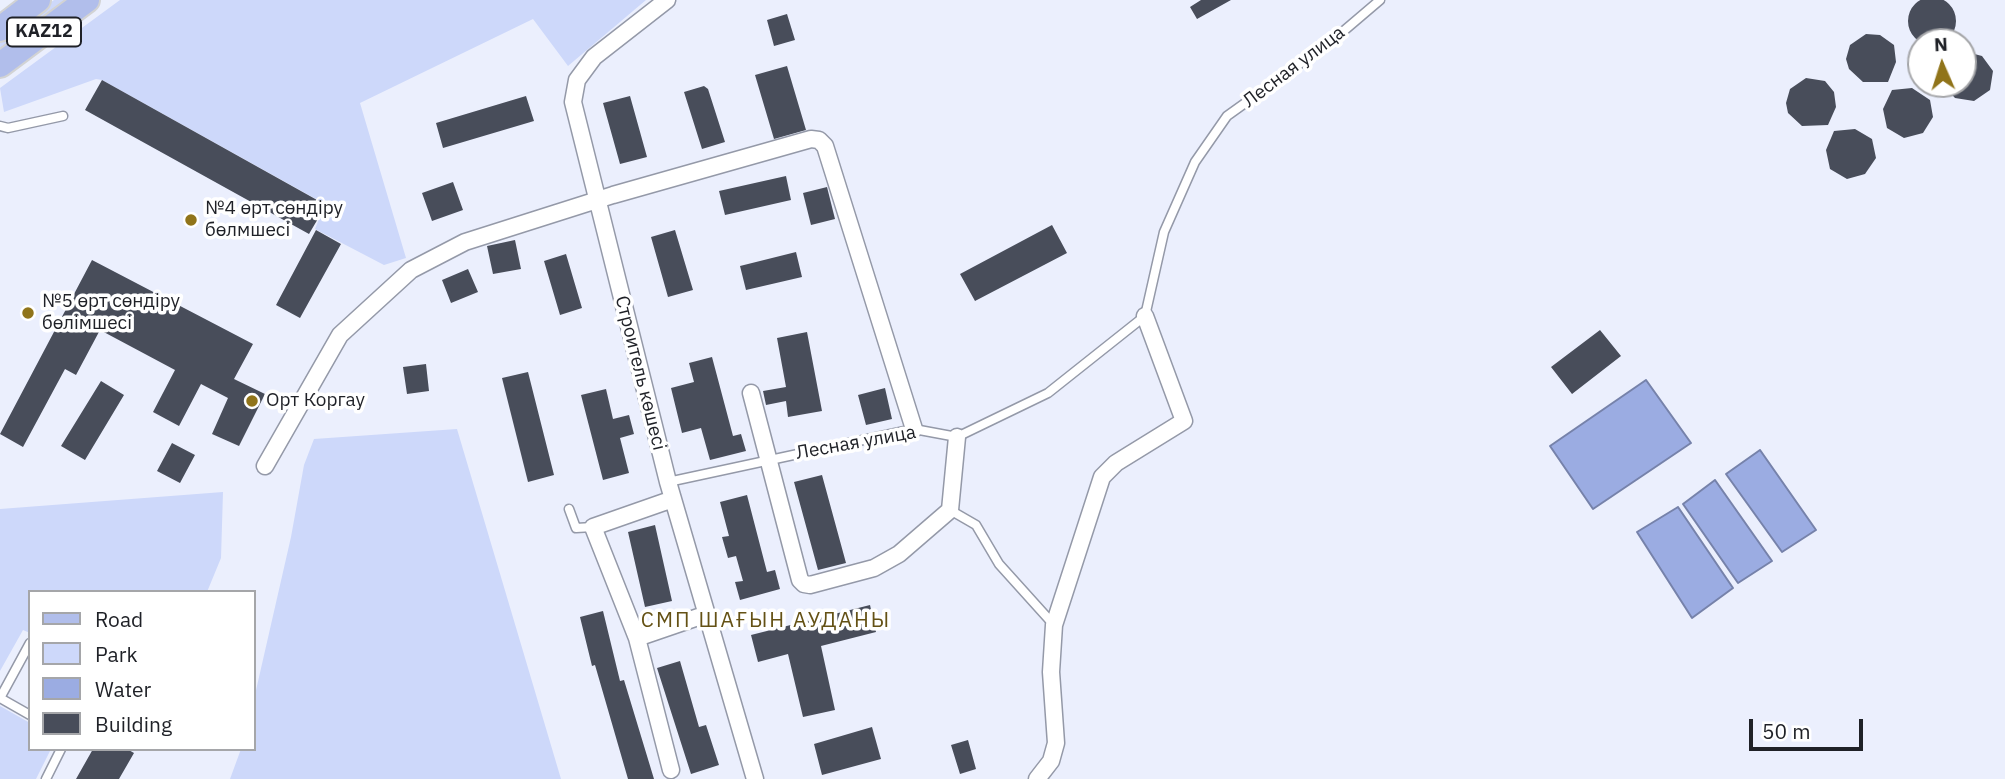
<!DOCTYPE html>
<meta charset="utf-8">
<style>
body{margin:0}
#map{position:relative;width:2005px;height:779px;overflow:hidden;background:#ebeffd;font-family:"IBM Plex Sans",sans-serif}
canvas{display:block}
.legend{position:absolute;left:28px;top:590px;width:228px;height:161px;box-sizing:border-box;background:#fff;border:2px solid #a5a6a9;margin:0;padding:9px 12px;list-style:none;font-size:21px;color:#1f2127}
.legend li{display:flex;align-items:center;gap:14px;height:35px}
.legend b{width:35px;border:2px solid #a5a6a9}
.north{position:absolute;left:1907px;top:28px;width:70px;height:70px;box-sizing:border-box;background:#fff;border:2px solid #a5a6a9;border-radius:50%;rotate:357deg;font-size:19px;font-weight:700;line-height:28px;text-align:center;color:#1f2127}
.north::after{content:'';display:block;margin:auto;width:24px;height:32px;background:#90741a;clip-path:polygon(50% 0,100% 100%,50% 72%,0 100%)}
.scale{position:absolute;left:1749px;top:719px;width:114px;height:32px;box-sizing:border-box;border:4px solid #1f2127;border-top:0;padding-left:9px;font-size:21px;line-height:24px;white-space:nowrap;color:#1f2127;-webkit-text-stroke:5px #fff;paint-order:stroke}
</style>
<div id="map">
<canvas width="2005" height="779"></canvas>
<ul class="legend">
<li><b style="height:9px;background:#b1beeb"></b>Road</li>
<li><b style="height:19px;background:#cdd8fa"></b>Park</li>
<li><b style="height:19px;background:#9bace2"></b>Water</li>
<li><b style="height:19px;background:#484d5a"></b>Building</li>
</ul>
<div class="north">N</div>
<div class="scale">50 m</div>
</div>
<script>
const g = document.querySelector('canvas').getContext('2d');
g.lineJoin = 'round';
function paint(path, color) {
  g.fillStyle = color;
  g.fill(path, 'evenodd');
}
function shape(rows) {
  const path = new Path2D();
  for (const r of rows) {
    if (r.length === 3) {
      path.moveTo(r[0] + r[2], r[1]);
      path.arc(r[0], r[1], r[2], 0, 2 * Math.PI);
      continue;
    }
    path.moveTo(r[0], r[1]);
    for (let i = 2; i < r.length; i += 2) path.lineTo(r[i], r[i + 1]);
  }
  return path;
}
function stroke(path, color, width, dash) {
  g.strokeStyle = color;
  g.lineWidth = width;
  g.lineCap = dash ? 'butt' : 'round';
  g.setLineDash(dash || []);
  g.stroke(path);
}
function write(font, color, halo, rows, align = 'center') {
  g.font = font + ' "IBM Plex Sans",sans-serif';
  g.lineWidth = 7;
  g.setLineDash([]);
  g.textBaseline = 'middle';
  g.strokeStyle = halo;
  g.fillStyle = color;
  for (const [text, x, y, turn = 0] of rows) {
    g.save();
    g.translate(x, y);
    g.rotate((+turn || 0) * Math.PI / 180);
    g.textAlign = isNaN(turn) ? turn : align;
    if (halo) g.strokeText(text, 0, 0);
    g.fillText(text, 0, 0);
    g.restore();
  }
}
paint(shape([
 [54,0,67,0,0,50,0,40],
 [120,0,646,0,568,66,533,19,360,103,406,258,384,265,315,229,325,204,102,80,96,79,4,112,0,88],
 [457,429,561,779,230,779,241,749,254,749,254,699,291,537,304,465,314,439],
 [223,492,221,558,207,592,30,592,30,633,23,630,0,671,0,509],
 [0,706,30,723,30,749,51,749,36,779,0,779]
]), '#cdd8fa');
const water = shape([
 [1646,380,1691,443,1593,509,1550,446,1646,380],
 [1760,450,1816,530,1782,552,1726,474,1760,450],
 [1715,480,1772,561,1738,583,1683,504,1715,480],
 [1678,507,1733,588,1692,618,1637,532,1678,507]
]);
paint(water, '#9bace2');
stroke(water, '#7682aa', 2);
paint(shape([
 [1932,21,24],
 [1201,0,1231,0,1197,19,1190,7],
 [787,14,795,40,774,46,767,20],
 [1866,34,1880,35,1894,45,1896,62,1888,82,1863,82,1849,69,1846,59,1850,45],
 [1963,51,1982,56,1993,71,1990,90,1974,101,1955,98,1942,84,1963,84],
 [787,66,806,130,774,139,755,75],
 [1806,78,1825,81,1834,92,1836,107,1828,125,1802,126,1788,113,1786,103,1790,89],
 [102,80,326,205,309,234,85,110],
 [704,86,708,89,725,142,702,149,684,92],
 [1912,88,1930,100,1933,117,1923,133,1904,138,1887,128,1883,109,1892,90],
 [526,96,534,121,443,148,436,123],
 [630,96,647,157,620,164,603,103],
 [1855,129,1872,139,1876,158,1865,174,1847,179,1830,169,1826,150,1834,131],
 [786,176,791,200,725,215,719,191],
 [453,182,463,210,432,221,422,193],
 [827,187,835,219,811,225,803,193],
 [1052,225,1067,253,975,301,960,274],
 [316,230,341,244,300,318,276,305],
 [675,230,693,290,668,297,651,237],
 [515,240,521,269,493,274,487,246],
 [796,252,802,277,746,290,740,266],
 [566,254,582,308,560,315,544,261],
 [92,260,253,344,234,379,265,394,239,446,212,434,228,398,201,384,179,426,153,412,175,370,100,330,76,375,65,369,23,447,0,434],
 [468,269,478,292,451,303,442,280],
 [1600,330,1621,356,1572,394,1551,367],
 [807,332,822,411,788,417,786,401,766,405,763,391,786,387,777,338],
 [712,357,733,436,741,434,746,451,710,460,701,428,682,433,671,388,694,382,689,363],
 [426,364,429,391,407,394,403,367],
 [528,372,554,475,528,482,502,378],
 [101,381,124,395,85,460,61,446],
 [885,388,892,419,866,425,858,395],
 [606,389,613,419,629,415,634,434,620,438,629,473,603,480,581,395],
 [172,443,195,455,180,483,157,471],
 [822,475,846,563,818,570,794,482],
 [747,495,767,572,775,570,780,589,740,600,735,582,743,581,736,556,728,558,722,537,729,536,720,502],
 [655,525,672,601,645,607,628,532],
 [870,605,876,632,821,646,835,710,803,717,788,654,758,662,751,635],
 [603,611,620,681,624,680,654,779,628,779,595,665,592,666,580,617],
 [680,661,699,727,706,725,719,765,691,774,657,668],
 [872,727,881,759,822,775,814,744],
 [968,740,976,769,960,774,951,745],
 [93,749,127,749,134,753,119,779,76,779]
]), '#484d5a');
const lane = shape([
 [0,126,8,128,63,116],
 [668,482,914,429,957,437,1048,393,1145,316,1164,232,1195,162,1227,116,1333,40,1380,0],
 [569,509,576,528,593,527],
 [950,510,976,525,999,564,1054,625],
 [30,643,0,698,30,715],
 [46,779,61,749]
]);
const street = shape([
 [667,0,594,57,577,80,573,102,668,482,755,779],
 [751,393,800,580,804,584,810,585,874,568,899,554,950,510,957,437],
 [265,466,340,335,411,270,465,242,613,195,811,139,819,140,825,146,914,429],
 [637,638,707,614],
 [671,770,637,638,593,527,673,499],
 [1037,779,1051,761,1056,743,1051,672,1054,625,1102,477,1116,463,1184,421,1145,316]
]);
const primary = shape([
 [0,29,38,0],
 [0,65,87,0]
]);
stroke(lane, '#9499a8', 11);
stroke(street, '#9499a8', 19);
stroke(primary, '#d2d3d4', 28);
stroke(lane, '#fff', 8);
stroke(street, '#fff', 16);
stroke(primary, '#b1beeb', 24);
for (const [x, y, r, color] of [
 [191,220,7,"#90741a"],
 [28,313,7,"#90741a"],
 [252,401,7,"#90741a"]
]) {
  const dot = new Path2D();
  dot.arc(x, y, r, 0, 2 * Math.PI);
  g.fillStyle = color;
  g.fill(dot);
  stroke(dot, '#fff', 2.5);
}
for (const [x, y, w] of [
 [44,32,74]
]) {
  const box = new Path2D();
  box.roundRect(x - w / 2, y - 14.5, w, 29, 5);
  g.fillStyle = '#fff';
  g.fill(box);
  stroke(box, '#1f2127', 2);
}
write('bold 18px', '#1f2127', null, [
 ["KAZ12",44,32]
]);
write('19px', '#1f2127', '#fff', [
 ["Лесная улица",1294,67,-37],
 ["Строитель көшесі",640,373,76],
 ["Лесная улица",856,443,-10]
]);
write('19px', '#1f2127', '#fff', [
 ["№4 өрт сөндіру",205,209],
 ["бөлмшесі",205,231],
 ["№5 өрт сөндіру",42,302],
 ["бөлімшесі",42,324],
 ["Орт Коргау",266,401]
], 'left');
g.letterSpacing = '2px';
write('21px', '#645115', '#fff', [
 ["СМП ШАҒЫН АУДАНЫ",766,621]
]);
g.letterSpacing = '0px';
</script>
